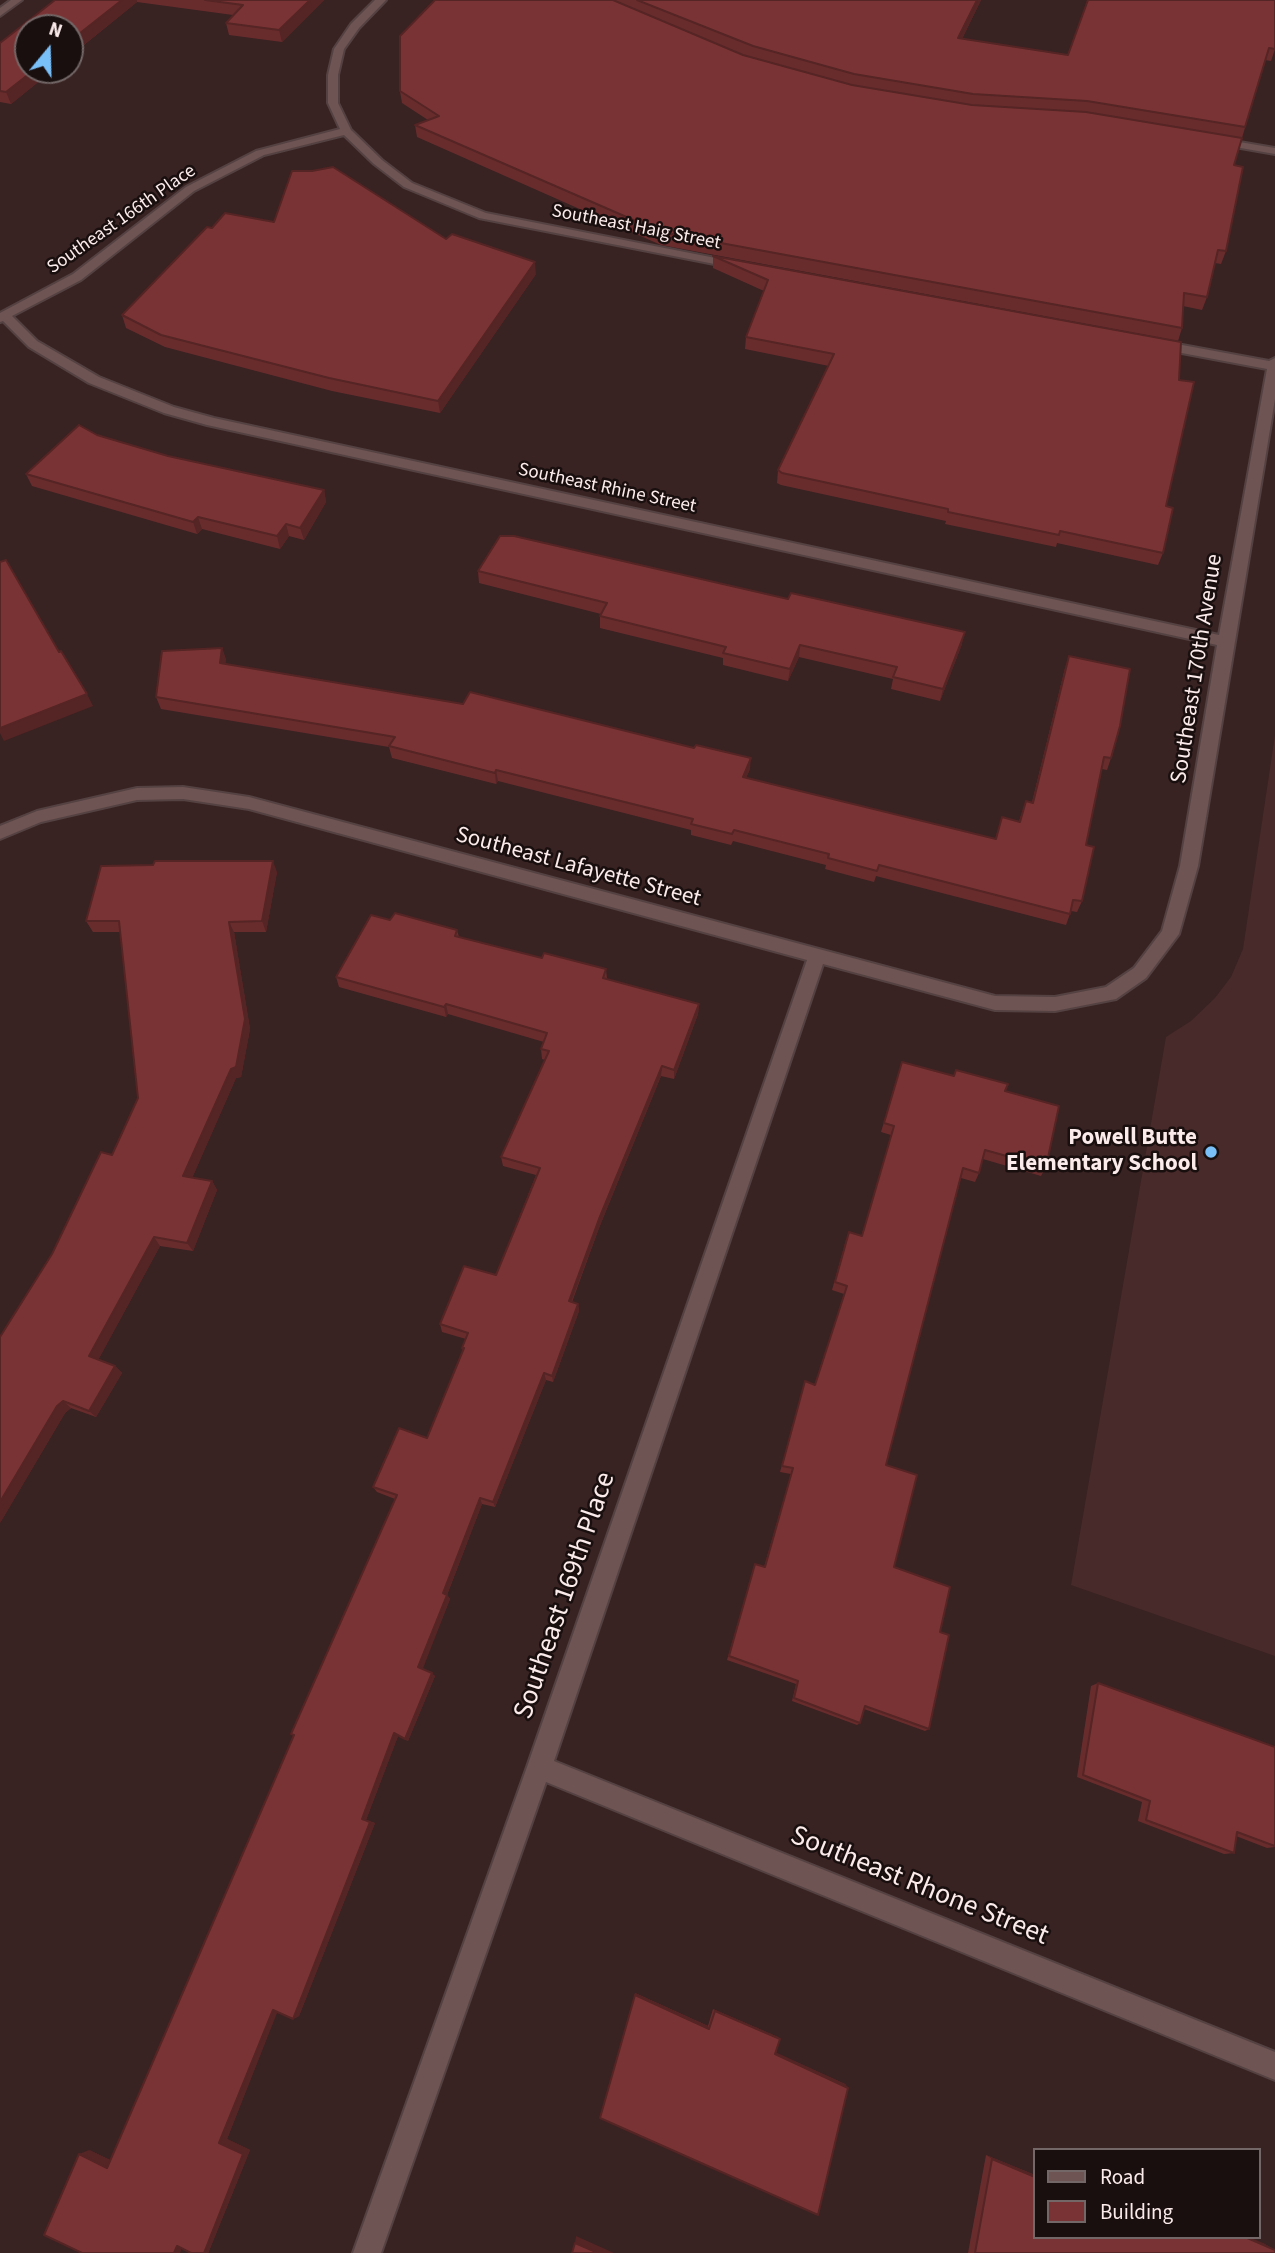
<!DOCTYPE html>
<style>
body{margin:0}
#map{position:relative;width:1275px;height:2253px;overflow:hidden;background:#392222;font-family:"Source Sans 3",sans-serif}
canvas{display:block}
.legend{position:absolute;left:1033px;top:2148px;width:228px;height:91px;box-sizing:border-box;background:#190f0f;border:2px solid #736767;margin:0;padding:9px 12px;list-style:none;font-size:21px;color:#fbebea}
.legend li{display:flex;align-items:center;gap:14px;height:35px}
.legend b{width:35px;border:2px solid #736767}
.north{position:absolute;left:14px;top:14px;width:70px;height:70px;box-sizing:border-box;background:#190f0f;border:2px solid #736767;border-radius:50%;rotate:19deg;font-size:19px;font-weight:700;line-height:28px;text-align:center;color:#fbebea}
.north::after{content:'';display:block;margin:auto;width:24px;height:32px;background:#79bff8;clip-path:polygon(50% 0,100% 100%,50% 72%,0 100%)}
</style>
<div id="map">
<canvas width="1275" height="2253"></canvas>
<ul class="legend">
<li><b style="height:9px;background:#6e5453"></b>Road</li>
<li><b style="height:19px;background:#7a3334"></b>Building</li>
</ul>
<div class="north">N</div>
</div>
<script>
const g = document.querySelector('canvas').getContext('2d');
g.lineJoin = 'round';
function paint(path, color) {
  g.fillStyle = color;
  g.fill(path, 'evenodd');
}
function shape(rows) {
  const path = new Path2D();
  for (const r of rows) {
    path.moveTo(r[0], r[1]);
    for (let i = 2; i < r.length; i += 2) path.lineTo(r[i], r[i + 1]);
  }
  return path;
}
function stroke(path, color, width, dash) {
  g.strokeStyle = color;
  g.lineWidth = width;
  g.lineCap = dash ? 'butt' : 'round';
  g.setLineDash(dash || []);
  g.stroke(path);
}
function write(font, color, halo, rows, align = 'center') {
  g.font = font + ' "Source Sans 3",sans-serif';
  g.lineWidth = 5;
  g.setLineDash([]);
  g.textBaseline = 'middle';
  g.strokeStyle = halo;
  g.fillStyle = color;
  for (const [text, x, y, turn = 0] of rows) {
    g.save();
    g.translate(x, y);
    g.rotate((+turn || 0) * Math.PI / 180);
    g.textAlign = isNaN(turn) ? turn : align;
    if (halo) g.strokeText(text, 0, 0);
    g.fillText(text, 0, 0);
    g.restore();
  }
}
paint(shape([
 [1275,735,1275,1656,1071,1585,1166,1037,1191,1021,1215,998,1231,977,1243,949]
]), '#482a2a');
const minor = shape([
 [11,0,22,0,0,16,0,8,11,0],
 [375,0,386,0,359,28,344,49,338,75,338,103,351,130,382,160,412,183,486,213,736,262,740,263,740,269,479,218,404,187,374,164,344,135,264,155,194,191,81,280,12,316,37,341,99,377,174,407,214,418,1219,635,1267,369,1155,348,1149,344,1155,340,1269,361,1275,358,1275,399,1198,866,1179,934,1146,978,1116,999,1055,1011,995,1010,823,964,554,1761,1275,2052,1275,2080,546,1782,381,2253,353,2253,527,1767,807,960,249,809,183,799,137,800,41,822,0,839,0,826,37,811,137,788,183,787,249,797,995,996,1055,997,1106,987,1134,968,1162,931,1180,866,1217,645,207,425,164,413,89,383,29,347,3,321,0,322,0,313,73,274,186,187,256,151,340,129,328,103,328,75,334,49,351,24,375,0],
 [1216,138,1275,148,1275,154,1212,143,1211,141,1216,138]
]);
stroke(minor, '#544141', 4);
paint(minor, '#6e5453');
paint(shape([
 [55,0,324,0,282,42,229,35,226,23,233,15,137,2,11,104,0,102,0,43],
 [435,0,981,0,962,39,1068,55,1275,0,1275,49,1271,61,1265,60,1234,165,1226,251,1221,264,1215,263,1207,297,1202,310,1183,306,1182,328,1178,341,661,245,417,137,415,125,428,120,402,103,400,91],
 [212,228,446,239,536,274,440,413,332,391,165,347,126,328,122,315],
 [713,256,1181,342,1166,506,1163,553,1158,565,1057,543,1056,547,945,524,946,521,781,485,777,483,778,470,829,366,745,349,746,337,764,291,713,268],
 [97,435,168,456,324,490,326,502,304,540,289,536,280,549,202,529,197,534,32,486,26,474],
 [478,571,962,644,940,701,891,689,893,679,799,657,788,681,723,665,723,658,600,628,600,616,601,614,479,583],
 [222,648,226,660,225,664,750,769,746,778,995,839,1002,817,1019,821,1026,801,1032,802,1065,668,1069,656,1111,758,1107,770,1102,769,1086,845,1082,901,1077,912,1071,911,1066,925,876,876,874,882,825,869,826,865,733,841,731,845,691,835,691,830,498,781,496,784,392,758,389,747,161,709,156,697],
 [277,872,266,932,234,932,250,1029,241,1077,236,1078,192,1178,212,1181,217,1190,193,1251,160,1246,98,1360,115,1366,122,1373,96,1417,71,1408,65,1413,0,1523,112,1155,138,1098,120,932,93,932,86,921],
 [390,920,457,930,459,937,542,958,606,969,607,979,699,1004,698,1014,674,1079,661,1076,599,1228,572,1302,578,1304,579,1311,553,1382,546,1380,495,1507,482,1504,447,1595,450,1599,422,1669,435,1676,408,1741,398,1736,366,1820,375,1823,299,2016,293,2019,277,2012,227,2139,250,2150,209,2251,208,2253,191,2253,89,2150,110,2160,294,1735,395,1499,377,1492,373,1487,427,1438,463,1351,462,1348,466,1339,442,1332,440,1324,496,1275,536,1175,503,1166,501,1157,545,1060,542,1059,541,1049,544,1042,448,1014,446,1017,339,987,336,977],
 [902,1062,1005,1091,1046,1167,1041,1176,983,1159,979,1173,975,1182,961,1178,886,1465,894,1567,940,1632,929,1729,925,1731,864,1709,860,1723,857,1725,792,1701,796,1684,727,1660,755,1564,764,1567,791,1474,780,1472,803,1388,815,1385,844,1294,832,1290,846,1240,862,1236,891,1135,881,1132],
 [1098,1683,1275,1747,1275,1847,1267,1848,1236,1836,1234,1853,1224,1854,1138,1821,1142,1802,1077,1777,1091,1686],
 [635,1993,708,2026,713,2009,778,2037,780,2039,776,2053,845,2084,848,2088,601,2114],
 [986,2155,1035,2175,1035,2237,1263,2243,1275,2250,1275,2253,968,2253]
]), '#692c2d');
paint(shape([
 [122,0,137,0,137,2,70,56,70,41],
 [310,0,324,0,282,42,279,30],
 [977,0,981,0,956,51,958,38],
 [34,70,53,70,11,104,6,92],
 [535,262,536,274,440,413,438,401],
 [324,490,326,502,304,540,300,528],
 [198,517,202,529,197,534,193,522],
 [286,524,289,536,280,549,277,536],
 [965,632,962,644,940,701,943,689],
 [800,645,799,657,788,681,790,669],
 [222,648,226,660,224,675,220,663],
 [87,694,93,706,4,741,0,733,0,728],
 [751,758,750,769,741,789,743,777],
 [496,770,498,781,496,784,495,773],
 [273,861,277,872,266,932,262,921],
 [229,922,234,932,250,1029,241,1077,236,1078,189,1185,183,1176],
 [446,1004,448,1014,446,1017,444,1007],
 [699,1004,698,1014,674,1079,674,1070],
 [662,1066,661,1076,599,1228,569,1308,569,1301,599,1219],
 [212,1181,217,1190,193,1251,187,1243],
 [154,1237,160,1246,96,1364,89,1356],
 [578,1304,579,1311,553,1382,552,1376],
 [115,1366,122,1373,96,1417,89,1411],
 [544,1373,546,1380,495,1507,493,1502],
 [63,1401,71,1408,65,1413,0,1523,0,1502,57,1406],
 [480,1498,482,1504,446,1597,443,1593],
 [447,1595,450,1599,422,1671,418,1667],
 [432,1673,435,1676,408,1741,405,1739],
 [394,1733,398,1736,366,1820,375,1823,299,2016,293,2019,362,1819],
 [635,1993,708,2026,709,2029,635,1995],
 [279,2008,227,2139,250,2150,209,2251,208,2253,204,2253,219,2143,273,2010],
 [713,2009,778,2037,780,2039,715,2011],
 [773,2051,845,2084,848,2088,775,2054],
 [89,2150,116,2163,107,2168,79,2154],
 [986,2155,1035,2175,1035,2177,992,2159],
 [576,2236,614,2253,598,2253,575,2243],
 [1245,2237,1249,2237,1263,2243,1275,2250],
 [185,2240,180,2253,174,2253,177,2246]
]), '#552424');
const building = shape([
 [55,0,122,0,70,41,70,28,28,28,28,70,34,70,6,92,0,91,0,43,55,0],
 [205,0,310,0,279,30,226,23,243,5,205,0],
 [435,0,613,0,743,55,852,85,972,105,1086,112,1242,138,1234,165,1243,167,1226,251,1218,250,1207,297,1184,293,1182,328,661,232,415,125,439,116,400,91,400,36,435,0],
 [637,0,977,0,958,38,1068,55,1088,0,1275,0,1275,49,1269,48,1245,127,1087,101,973,94,854,74,753,46,637,0],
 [333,167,446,239,452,234,535,262,438,401,329,378,161,335,122,315,207,227,212,228,225,213,274,222,292,171,312,171,333,167],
 [713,256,1181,342,1179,380,1194,382,1166,506,1173,508,1163,553,1060,531,1059,535,948,512,948,509,782,473,778,470,834,354,746,337,768,280,713,256],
 [79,425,97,435,168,456,324,490,300,528,286,524,277,536,198,517,193,522,26,474,79,425],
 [500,536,514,536,788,599,791,593,965,632,943,689,893,677,897,667,800,645,790,669,723,653,726,647,600,616,607,603,478,571,500,536],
 [6,560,59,652,61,651,87,694,0,728,0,562,6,560],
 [222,648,220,663,463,704,470,692,694,748,696,745,751,758,743,777,996,839,1002,817,1020,822,1026,801,1033,803,1069,656,1130,669,1120,726,1111,758,1104,757,1086,845,1094,847,1082,901,1073,900,1070,914,879,865,877,871,828,858,829,854,734,830,732,834,691,824,693,819,496,770,495,773,389,746,395,737,156,697,162,651,222,648],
 [155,861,273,861,262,921,229,922,245,1019,236,1067,231,1069,183,1176,212,1181,187,1243,154,1237,89,1356,115,1366,89,1411,63,1401,57,1406,0,1502,0,1337,52,1254,101,1152,112,1155,138,1098,119,921,86,921,101,866,153,865,155,861],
 [395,913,457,930,455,936,542,958,544,953,606,969,603,978,699,1004,674,1070,662,1066,599,1219,569,1301,578,1304,552,1376,544,1373,493,1502,480,1498,443,1593,447,1595,418,1667,432,1673,405,1739,394,1733,362,1819,370,1822,293,2019,273,2010,219,2143,243,2154,204,2253,191,2253,177,2246,174,2253,82,2253,44,2235,79,2154,107,2168,294,1735,291,1734,397,1495,373,1487,399,1428,427,1438,464,1348,462,1348,468,1333,440,1324,464,1266,496,1275,540,1168,501,1157,549,1051,541,1049,547,1033,446,1004,444,1007,336,977,371,915,390,920,395,913],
 [902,1062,954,1076,956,1070,1008,1084,1005,1091,1059,1106,1046,1167,985,1150,979,1173,963,1168,886,1465,917,1475,894,1567,950,1587,940,1632,949,1635,929,1729,865,1706,860,1723,794,1698,798,1681,729,1656,755,1564,765,1567,793,1468,782,1466,805,1381,815,1385,847,1286,835,1282,849,1232,862,1236,894,1126,884,1123,902,1062],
 [1098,1683,1275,1747,1275,1846,1237,1832,1234,1853,1146,1820,1150,1801,1083,1775,1098,1683],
 [635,1995,709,2029,715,2011,780,2039,775,2054,848,2088,818,2215,600,2118,635,1995],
 [992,2159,1035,2177,1035,2237,1245,2237,1275,2250,1275,2253,975,2253,992,2159],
 [575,2243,598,2253,572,2253,575,2243]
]);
paint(building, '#7a3334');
stroke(building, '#552424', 2);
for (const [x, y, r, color] of [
 [1211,1152,7,"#79bff8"]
]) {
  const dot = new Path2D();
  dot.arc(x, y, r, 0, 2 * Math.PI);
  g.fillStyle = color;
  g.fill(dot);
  stroke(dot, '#190f0f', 2.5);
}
write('19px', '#fbebea', '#190f0f', [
 ["Southeast 166th Place",122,220,-35],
 ["Southeast Haig Street",636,228,11],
 ["Southeast Rhine Street",607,489,12]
]);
write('23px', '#fbebea', '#190f0f', [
 ["Southeast 170th Avenue",1198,669,-81],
 ["Southeast Lafayette Street",578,868,15]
]);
write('bold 23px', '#fbebea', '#190f0f', [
 ["Powell Butte",1197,1139],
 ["Elementary School",1197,1165]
], 'right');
write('28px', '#fbebea', '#190f0f', [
 ["Southeast 169th Place",566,1596,-71],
 ["Southeast Rhone Street",919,1887,22]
]);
</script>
